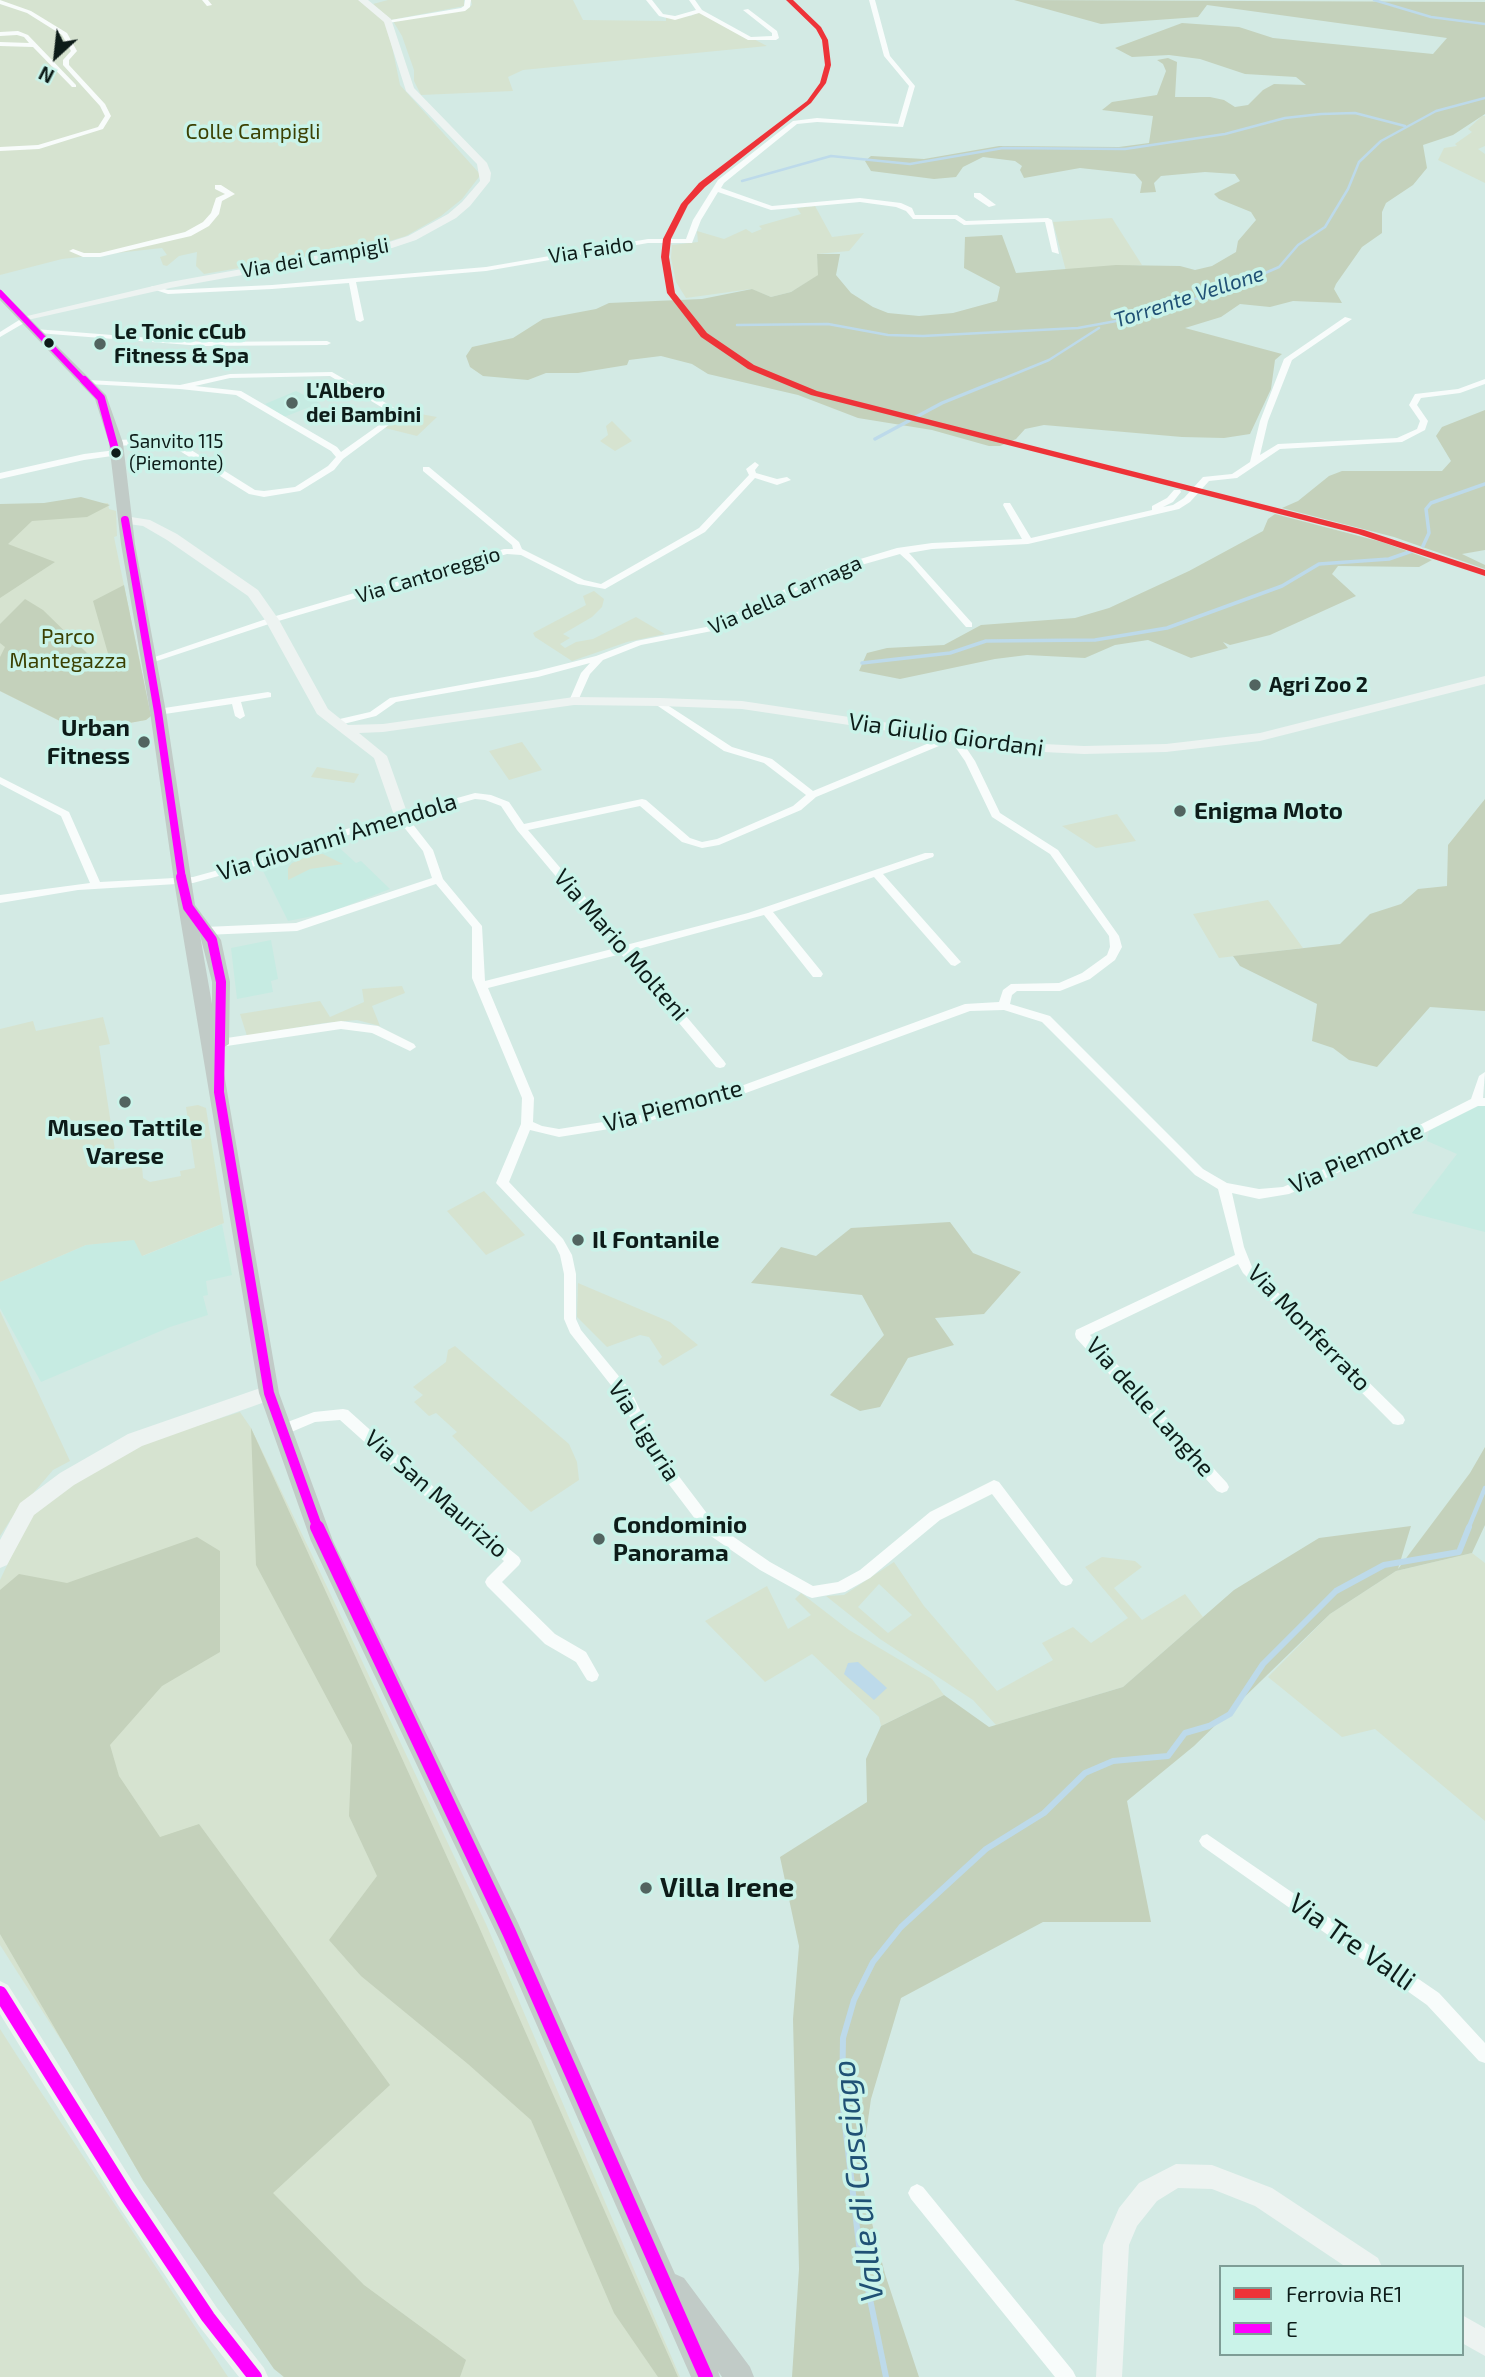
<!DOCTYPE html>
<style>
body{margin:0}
#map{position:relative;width:1485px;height:2377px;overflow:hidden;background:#d3eae4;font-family:"Exo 2",sans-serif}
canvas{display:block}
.legend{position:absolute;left:1219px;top:2265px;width:245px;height:91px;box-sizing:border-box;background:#caf3e9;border:2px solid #7e9d96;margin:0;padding:9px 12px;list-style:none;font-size:21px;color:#0d1c19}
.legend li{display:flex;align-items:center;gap:14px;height:35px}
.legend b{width:35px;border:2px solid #7e9d96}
.north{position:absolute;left:21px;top:21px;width:70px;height:70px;-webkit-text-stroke:5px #caf3e9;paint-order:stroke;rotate:207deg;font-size:19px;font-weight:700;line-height:28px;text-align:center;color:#0d1c19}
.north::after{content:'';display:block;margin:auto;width:24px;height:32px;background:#0d1c19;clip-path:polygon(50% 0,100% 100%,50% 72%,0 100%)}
</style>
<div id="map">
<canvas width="1485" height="2377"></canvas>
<ul class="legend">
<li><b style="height:9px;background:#ee3338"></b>Ferrovia RE1</li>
<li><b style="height:9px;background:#f0f"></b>E</li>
</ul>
<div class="north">N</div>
</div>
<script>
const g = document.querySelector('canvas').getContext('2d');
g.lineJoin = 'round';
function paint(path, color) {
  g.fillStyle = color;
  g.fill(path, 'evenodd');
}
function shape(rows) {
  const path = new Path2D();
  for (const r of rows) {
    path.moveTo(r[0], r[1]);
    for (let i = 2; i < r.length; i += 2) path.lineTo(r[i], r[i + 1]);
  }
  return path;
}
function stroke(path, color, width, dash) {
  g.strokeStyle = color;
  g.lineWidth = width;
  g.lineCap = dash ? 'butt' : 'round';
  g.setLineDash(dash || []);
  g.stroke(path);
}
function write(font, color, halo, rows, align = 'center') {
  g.font = font + ' "Exo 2",sans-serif';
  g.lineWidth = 7;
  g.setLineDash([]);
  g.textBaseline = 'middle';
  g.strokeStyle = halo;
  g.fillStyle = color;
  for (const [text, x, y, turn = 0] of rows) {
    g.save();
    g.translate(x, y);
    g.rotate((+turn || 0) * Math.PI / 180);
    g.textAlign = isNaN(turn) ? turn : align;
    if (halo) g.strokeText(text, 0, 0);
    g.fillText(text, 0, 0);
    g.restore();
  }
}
paint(shape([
 [296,391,320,403,284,417,265,404],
 [333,842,356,863,361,861,390,889,328,913,288,921,260,865],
 [271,940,278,979,271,981,273,992,237,999,231,948],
 [1485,1099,1485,1232,1412,1213,1457,1154,1427,1141,1429,1131],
 [222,1224,232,1275,206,1281,208,1295,203,1296,208,1315,170,1327,41,1382,0,1308,0,1282,86,1245,134,1239,143,1256]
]), '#c6ebe2');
paint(shape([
 [0,0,359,0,387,22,400,85,479,173,479,177,462,199,441,216,406,236,380,244,204,274,196,266,197,252,179,256,167,266,163,265,160,257,167,255,162,248,62,259,0,275],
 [388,0,464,0,464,6,391,20,373,4],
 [471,0,573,0,583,20,666,21,666,17,691,16,700,11,767,46,523,70,508,77,513,91,421,95,414,81,414,70,402,36,393,21,466,10,472,5],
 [1482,116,1485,116,1485,146,1478,149,1485,154,1485,183,1438,160,1444,148,1457,146,1455,144,1472,132,1468,129],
 [815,206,832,237,864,233,849,251,817,254,819,275,791,292,771,297,751,289,686,298,676,282,671,258,672,245,698,242,697,231,724,239,746,229,752,233,762,229,759,226,801,214,797,208],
 [1112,218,1142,265,1066,271,1053,222],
 [398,410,437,417,417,436,385,428,396,418],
 [612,421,632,441,615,451,600,441,608,435,606,426],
 [108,503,109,509,116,511,117,536,114,537,151,716,146,720,118,725,76,729,0,691,0,508],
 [594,591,604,599,602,607,592,617,563,634,570,638,560,644,565,648,576,642,593,639,636,617,665,634,627,642,572,661,535,637,533,633,586,605,583,596],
 [522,742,542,770,509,780,489,751],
 [317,767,359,774,354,783,311,777],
 [1117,814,1136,841,1096,848,1062,826],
 [314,854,323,854,343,864,310,869,288,880,288,868,292,863],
 [1268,900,1303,948,1219,958,1193,914],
 [402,986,405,993,372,1006,380,1026,357,1020,324,1023,247,1036,240,1014,320,1001,330,1017,364,1002,362,989],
 [103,1017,110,1044,99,1046,118,1170,142,1166,143,1178,150,1182,181,1176,180,1171,195,1168,186,1107,198,1105,206,1108,224,1223,142,1256,134,1240,86,1245,0,1282,0,1029,33,1021,36,1031],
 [484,1191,525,1235,486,1255,447,1211],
 [578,1283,670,1322,698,1345,663,1366,658,1361,662,1357,649,1337,640,1335,607,1347,577,1317],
 [0,1311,70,1461,53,1470,11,1519,0,1536],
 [455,1346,569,1444,577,1462,579,1480,531,1512,452,1436,457,1432,436,1413,429,1416,414,1402,423,1395,413,1387,446,1362,448,1350],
 [240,1412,251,1428,313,1557,486,1924,680,2377,283,2377,143,2180,68,2051,0,1945,0,1580,29,1519,54,1495,136,1445],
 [1472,1553,1485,1563,1485,1821,1375,1729,1342,1737,1268,1677,1330,1614,1396,1571],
 [1102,1557,1135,1561,1142,1567,1114,1588,1142,1620,1185,1594,1203,1617,1123,1687,996,1725,973,1700,880,1639,826,1596,844,1595,894,1562,924,1606,997,1691,1053,1660,1042,1643,1073,1627,1091,1643,1128,1618,1085,1567],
 [879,1584,912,1615,888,1633,858,1607],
 [767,1586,788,1629,811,1615,795,1599,801,1593,849,1630,932,1679,944,1695,881,1726,879,1717,812,1654,765,1682,705,1621],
 [0,2029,16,2054,228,2377,0,2377]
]), '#d6e3d0');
paint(shape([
 [1014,0,1485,2,1485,114,1453,135,1423,145,1427,168,1413,185,1386,203,1382,212,1382,233,1362,247,1336,284,1334,289,1342,303,1293,301,1270,307,1240,304,1221,317,1185,328,1282,354,1275,360,1271,389,1250,434,1224,438,1182,437,1044,425,1025,429,1016,439,1000,446,989,446,932,430,858,418,798,395,708,374,692,364,661,356,629,360,627,365,578,373,546,373,528,380,483,376,470,367,466,356,472,347,513,338,543,319,596,309,609,303,702,299,752,289,771,297,791,292,818,275,817,254,840,254,836,275,851,293,873,307,888,313,919,316,953,313,997,301,1000,287,964,268,965,237,1002,235,1016,273,1116,265,1180,266,1195,270,1212,266,1236,252,1238,241,1256,220,1251,212,1219,199,1214,194,1240,181,1235,174,1205,172,1161,176,1154,183,1156,192,1140,193,1142,182,1135,174,1080,168,1024,178,1020,170,1022,166,1015,161,983,157,963,167,956,177,934,179,871,171,865,161,871,156,924,159,999,146,1119,147,1149,143,1153,116,1102,110,1112,102,1157,95,1166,71,1163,64,1157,60,1168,58,1177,62,1175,97,1210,97,1224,100,1235,107,1248,105,1263,90,1274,84,1306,85,1296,77,1245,74,1200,59,1169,55,1132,57,1115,48,1182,23,1239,27,1273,38,1433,54,1447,38,1207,5,1198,17,1101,24],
 [1485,410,1485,550,1462,554,1485,565,1485,569,1394,537,1282,508,1298,501,1329,476,1342,471,1442,471,1451,461,1436,436,1442,427],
 [81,497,110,505,87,517,32,521,8,544,55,562,0,598,0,504,44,503],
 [1275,514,1382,542,1432,560,1419,567,1338,566,1332,574,1356,596,1270,635,1230,645,1223,642,1228,648,1191,658,1148,640,1115,645,1085,658,1027,655,995,659,900,679,859,671,867,653,887,648,944,645,981,625,1075,618,1109,608,1189,571,1263,531,1268,519],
 [124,585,151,716,146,720,118,725,76,729,0,691,0,657,5,647,0,643,0,624,25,599,43,610,87,653,111,664,93,601],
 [1485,799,1485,1011,1430,1007,1377,1067,1349,1060,1333,1048,1312,1041,1317,1004,1240,966,1233,956,1340,944,1370,914,1401,904,1418,889,1447,886,1448,845],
 [950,1222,973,1253,1021,1272,984,1314,935,1318,954,1345,908,1358,880,1407,860,1411,830,1395,884,1335,862,1295,751,1283,781,1247,816,1256,851,1228],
 [251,1428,479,1927,678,2377,658,2377,614,2313,531,2120,468,2064,361,1976,329,1940,377,1876,349,1816,352,1745,256,1565],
 [1485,1447,1485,1525,1472,1553,1396,1571,1330,1614,1194,1746,1127,1801,1151,1922,1043,1922,901,1998,871,2099,860,2176,885,2274,919,2377,792,2377,799,2269,793,2019,799,1946,780,1857,867,1802,866,1759,881,1726,944,1695,989,1727,1123,1687,1234,1590,1319,1538,1411,1526,1398,1569,1470,1473],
 [197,1537,220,1551,220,1652,162,1686,110,1745,119,1776,160,1837,199,1824,390,2085,273,2193,364,2285,466,2360,460,2377,284,2377,274,2369,143,2180,0,1934,0,1590,19,1574,67,1583]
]), '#c4d1bb');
paint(shape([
 [858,1662,887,1688,874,1700,844,1674,848,1663]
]), '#bddaea');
stroke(shape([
 [1374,0,1431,17,1485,24],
 [742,181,831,156,910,164,1003,148,1125,149,1225,134,1285,118,1321,114,1355,113,1405,126],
 [737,325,828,324,888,335,923,336,1078,328,1138,317,1233,287,1279,267,1298,245,1325,227,1348,189,1359,162,1381,141,1436,111,1485,98],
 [995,382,1049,360,1099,328]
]), '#bddaea', 2.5);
stroke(shape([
 [875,439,942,403,999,380],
 [1423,546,1429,533,1426,509,1431,503,1485,484],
 [862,663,950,653,986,641,1095,640,1167,628,1282,586,1319,564,1389,559,1412,551]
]), '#bddaea', 3.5);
stroke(shape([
 [1468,1529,1485,1488]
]), '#bddaea', 4.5);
stroke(shape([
 [886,2377,859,2245,842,2099,843,2038,854,2000,873,1962,901,1927,986,1849,1044,1813,1085,1773,1113,1761,1168,1756,1185,1733,1209,1726,1230,1714,1263,1664,1336,1591,1384,1565,1459,1552,1469,1527]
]), '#bddaea', 6);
paint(shape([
 [0,0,31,11,67,33,77,51,69,60,69,65,105,104,111,116,103,129,39,149,0,151,0,147,38,145,98,127,105,116,100,106,63,65,63,60,71,51,62,35,27,13,0,4,0,0],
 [202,0,208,0,212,5,207,6,202,0],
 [465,0,471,0,470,7,465,11,388,23,385,21,461,8,464,6,465,0],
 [646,0,652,0,663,14,675,16,696,10,689,0,695,0,702,10,751,37,772,36,772,33,743,10,748,9,777,31,779,38,776,40,748,40,699,13,675,20,659,16,646,0],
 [869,0,875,0,890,56,915,86,903,127,817,122,797,124,724,183,721,188,772,206,860,198,901,203,912,208,915,215,957,215,966,221,1048,218,1052,220,1059,254,1052,252,1045,222,964,225,955,219,913,219,906,211,896,207,860,202,771,210,718,192,701,220,692,243,648,243,486,271,356,282,364,320,360,322,356,320,349,283,272,289,168,294,149,288,153,286,168,290,272,285,486,267,648,239,686,239,693,220,718,180,793,121,817,118,898,124,909,86,884,56,869,0],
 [18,31,28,35,76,85,76,87,72,87,33,47,0,46,0,42,29,43,24,37,17,35,0,36,0,32,18,31],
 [215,185,221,185,235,194,222,201,219,214,209,226,191,236,100,257,83,257,69,251,73,249,84,253,100,253,185,232,203,222,211,213,216,198,225,194,215,189,215,185],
 [974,193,980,193,996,205,989,207,974,197,974,193],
 [24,317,31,319,0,337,0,332,24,317],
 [1345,317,1352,319,1292,360,1268,421,1260,455,1278,444,1397,438,1417,429,1420,421,1409,405,1415,394,1458,389,1485,379,1485,384,1460,393,1421,398,1417,405,1428,421,1425,430,1402,442,1280,449,1237,478,1209,481,1190,502,1179,509,1028,544,932,549,909,553,972,623,972,627,966,627,910,563,900,554,833,573,712,631,641,645,603,660,590,674,577,703,574,704,569,701,581,673,590,663,538,677,396,702,376,716,335,726,330,723,331,721,370,712,390,698,537,671,596,656,636,641,706,627,827,569,897,548,932,543,1022,539,1003,505,1004,503,1010,503,1031,538,1152,510,1152,506,1167,498,1174,490,1180,490,1181,492,1173,502,1163,507,1173,505,1184,498,1203,477,1232,474,1250,462,1260,421,1284,359,1345,317],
 [35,329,202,342,327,341,331,343,327,345,202,346,38,333,35,333,35,329],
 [332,372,398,410,397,419,343,459,334,470,300,491,264,497,249,494,167,443,116,446,112,443,116,440,172,438,255,490,264,491,295,487,328,466,336,457,331,451,236,395,180,389,88,384,84,382,88,380,180,385,230,374,332,372],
 [330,376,391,413,389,418,341,452,337,447,241,391,195,386,230,378,330,376],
 [116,450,120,453,119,455,84,460,0,479,0,473,84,454,116,450],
 [755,462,759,465,755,470,756,473,777,479,787,477,791,480,777,485,755,478,705,532,605,589,578,584,521,555,507,554,275,622,151,663,145,663,143,661,269,618,504,549,513,549,512,545,423,471,423,467,429,467,519,542,522,549,584,580,601,584,699,528,749,475,746,469,755,462],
 [268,692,271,693,271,697,241,702,245,716,240,719,235,716,232,704,158,715,153,712,158,709,268,692],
 [658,699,732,747,772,759,813,791,946,736,959,737,975,761,1000,813,1058,850,1119,936,1122,947,1115,960,1090,979,1060,991,1017,991,1012,995,1010,1004,1050,1016,1203,1169,1227,1183,1259,1189,1283,1187,1384,1143,1471,1099,1479,1076,1485,1072,1483,1098,1485,1098,1485,1106,1478,1106,1392,1149,1289,1194,1259,1199,1232,1193,1244,1247,1252,1267,1403,1416,1405,1420,1403,1424,1398,1425,1393,1424,1243,1273,1238,1264,1090,1335,1227,1483,1229,1487,1227,1491,1222,1493,1217,1491,1076,1338,1075,1334,1076,1330,1235,1255,1218,1189,1195,1175,1042,1022,1004,1010,970,1011,713,1105,628,1126,559,1137,530,1130,509,1182,563,1239,572,1255,576,1274,576,1319,581,1330,631,1391,659,1450,715,1524,770,1562,813,1586,838,1582,860,1570,930,1512,994,1480,999,1482,1073,1580,1071,1584,1066,1586,1061,1584,992,1494,940,1520,870,1578,845,1592,812,1598,807,1596,760,1570,705,1532,649,1458,621,1398,570,1333,564,1319,564,1274,560,1255,555,1245,496,1183,521,1124,522,1098,472,978,472,927,436,884,297,931,205,935,200,931,205,927,296,923,432,878,423,851,399,821,319,843,259,865,193,883,78,890,0,903,0,895,90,883,61,816,0,784,0,777,69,812,100,882,193,877,251,861,311,839,475,793,491,795,509,802,524,824,642,799,646,800,690,838,702,842,717,839,793,806,806,795,764,763,724,751,655,704,655,700,658,699],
 [951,741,965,761,992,817,1050,854,1109,936,1110,947,1107,955,1082,973,1059,983,1011,984,1003,990,999,1002,965,1004,711,1097,628,1118,559,1129,542,1126,533,1122,534,1098,488,988,621,954,716,1067,720,1068,724,1067,726,1064,724,1061,631,951,764,915,813,977,821,977,823,974,821,971,773,912,874,877,951,965,955,966,961,962,883,874,933,857,934,855,933,853,925,853,748,913,626,945,528,830,640,806,682,842,702,848,719,845,801,810,816,797,951,741],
 [475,799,485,800,501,806,517,830,616,948,485,981,482,926,443,879,433,850,408,818,475,799],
 [341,1021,378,1026,414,1044,416,1047,410,1051,372,1033,341,1029,220,1047,214,1043,220,1039,341,1021],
 [343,1409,348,1410,446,1498,519,1557,521,1561,519,1565,502,1582,555,1634,586,1652,599,1675,597,1680,592,1682,587,1680,576,1662,545,1644,487,1586,485,1582,487,1578,504,1561,436,1506,340,1420,315,1422,282,1436,277,1434,275,1430,277,1426,314,1412,343,1409],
 [1207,1834,1439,1993,1485,2043,1485,2063,1479,2061,1427,2005,1202,1846,1199,1841,1202,1836,1207,1834],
 [917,2184,923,2187,1073,2371,1076,2377,1055,2377,911,2199,908,2193,911,2187,917,2184]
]), '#f8fcfb');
paint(shape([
 [358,0,368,0,391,19,414,88,487,163,491,173,490,181,470,206,456,218,416,240,392,248,170,288,23,321,23,317,170,282,386,243,408,236,448,214,462,202,480,181,477,164,406,91,384,22,358,0],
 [125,516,150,520,177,534,258,590,279,620,328,709,348,725,383,724,574,697,660,698,742,701,1023,743,1084,746,1166,744,1260,733,1485,676,1485,684,1260,741,1166,752,1084,754,1023,751,742,709,660,706,574,705,383,732,359,733,387,756,409,818,402,823,395,818,374,758,317,714,265,620,248,596,167,540,143,526,121,523,121,517,125,516],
 [269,1385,276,1388,278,1393,276,1398,142,1446,74,1485,34,1515,7,1565,0,1568,0,1540,20,1503,60,1473,128,1434,269,1385],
 [0,1981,8,1985,136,2187,217,2308,264,2368,268,2377,239,2377,199,2326,118,2205,0,2014,0,1981],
 [1176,2164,1212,2165,1272,2188,1378,2258,1382,2267,1346,2267,1255,2206,1212,2189,1178,2188,1157,2201,1137,2226,1129,2245,1122,2377,1096,2377,1103,2245,1119,2208,1139,2183,1176,2164],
 [1462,2315,1485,2328,1485,2356,1462,2343,1462,2315]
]), '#edf3f1');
paint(shape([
 [0,289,106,395,123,443,135,544,166,712,195,905,221,940,230,982,229,1044,220,1050,279,1393,333,1541,518,1923,675,2274,684,2278,750,2367,754,2377,722,2377,718,2371,720,2377,691,2377,500,1941,311,1541,259,1393,174,881,150,712,121,544,109,443,95,399,0,300,0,289],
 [200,935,212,982,212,1004,200,935]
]), '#c1cbc7');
stroke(shape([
 [0,293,85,382]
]), '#f0f', 6);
stroke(shape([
 [84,380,101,398,116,453],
 [125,520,158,712,182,879]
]), '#f0f', 8);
stroke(shape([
 [181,877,188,907,212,940,221,982,219,1092,269,1393,318,1529]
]), '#f0f', 10);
stroke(shape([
 [317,1527,509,1932,706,2377],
 [0,1993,127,2196,208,2317,255,2377]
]), '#f0f', 14);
paint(shape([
 [786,0,793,0,821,27,828,40,831,65,826,83,811,103,705,187,688,205,671,239,669,257,675,293,707,333,754,365,817,391,1364,530,1485,570,1485,576,1358,534,811,395,748,369,701,337,667,293,661,257,663,239,681,204,699,183,807,101,820,83,825,65,822,40,816,29,786,0]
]), '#ee3338');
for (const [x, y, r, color] of [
 [49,343,6,"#0d1c19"],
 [100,344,7,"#526460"],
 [292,403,7,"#526460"],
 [116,453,6,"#0d1c19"],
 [1255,685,7,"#526460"],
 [144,742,7,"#526460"],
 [1180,811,7,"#526460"],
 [125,1102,7,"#526460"],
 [578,1240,7,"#526460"],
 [599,1539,7,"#526460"],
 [646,1888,7,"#526460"]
]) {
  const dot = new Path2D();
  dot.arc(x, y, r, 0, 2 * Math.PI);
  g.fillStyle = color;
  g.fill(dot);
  stroke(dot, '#caf3e9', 2.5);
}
write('19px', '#0d1c19', '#caf3e9', [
 ["Sanvito 115",129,442],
 ["(Piemonte)",129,464]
], 'left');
write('21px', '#3b4002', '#caf3e9', [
 ["Colle Campigli",253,132],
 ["Parco",68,637],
 ["Mantegazza",68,661]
]);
write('21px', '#0d1c19', '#caf3e9', [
 ["Via Faido",591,250,-9],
 ["Via dei Campigli",315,258,-10],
 ["Via Cantoreggio",428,575,-17],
 ["Via della Carnaga",785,595,-24]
]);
write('italic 21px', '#205175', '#caf3e9', [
 ["Torrente Vellone",1189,297,-18]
]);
write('bold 21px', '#0d1c19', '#caf3e9', [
 ["Le Tonic cCub",114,332],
 ["Fitness & Spa",114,356],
 ["L'Albero",306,391],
 ["dei Bambini",306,415],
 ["Agri Zoo 2",1269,685]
], 'left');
write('bold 24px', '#0d1c19', '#caf3e9', [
 ["Urban",130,728,"right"],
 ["Fitness",130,756,"right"],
 ["Enigma Moto",1194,811],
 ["Museo Tattile",125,1128,"center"],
 ["Varese",125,1156,"center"],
 ["Il Fontanile",592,1240],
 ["Condominio",613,1525],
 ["Panorama",613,1553]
], 'left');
write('24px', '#0d1c19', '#caf3e9', [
 ["Via Giulio Giordani",946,735,8],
 ["Via Giovanni Amendola",337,837,-17],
 ["Via Mario Molteni",621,945,49],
 ["Via Piemonte",673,1106,-15],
 ["Via Piemonte",1356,1158,-24],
 ["Via Monferrato",1309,1328,46],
 ["Via delle Langhe",1150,1407,48],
 ["Via Liguria",644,1431,58],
 ["Via San Maurizio",436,1494,41]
]);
write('bold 28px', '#0d1c19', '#caf3e9', [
 ["Villa Irene",660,1888]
], 'left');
write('28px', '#0d1c19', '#caf3e9', [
 ["Via Tre Valli",1352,1942,35]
]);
write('italic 32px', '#205175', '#caf3e9', [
 ["Valle di Casciago",858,2181,-97]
]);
</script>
